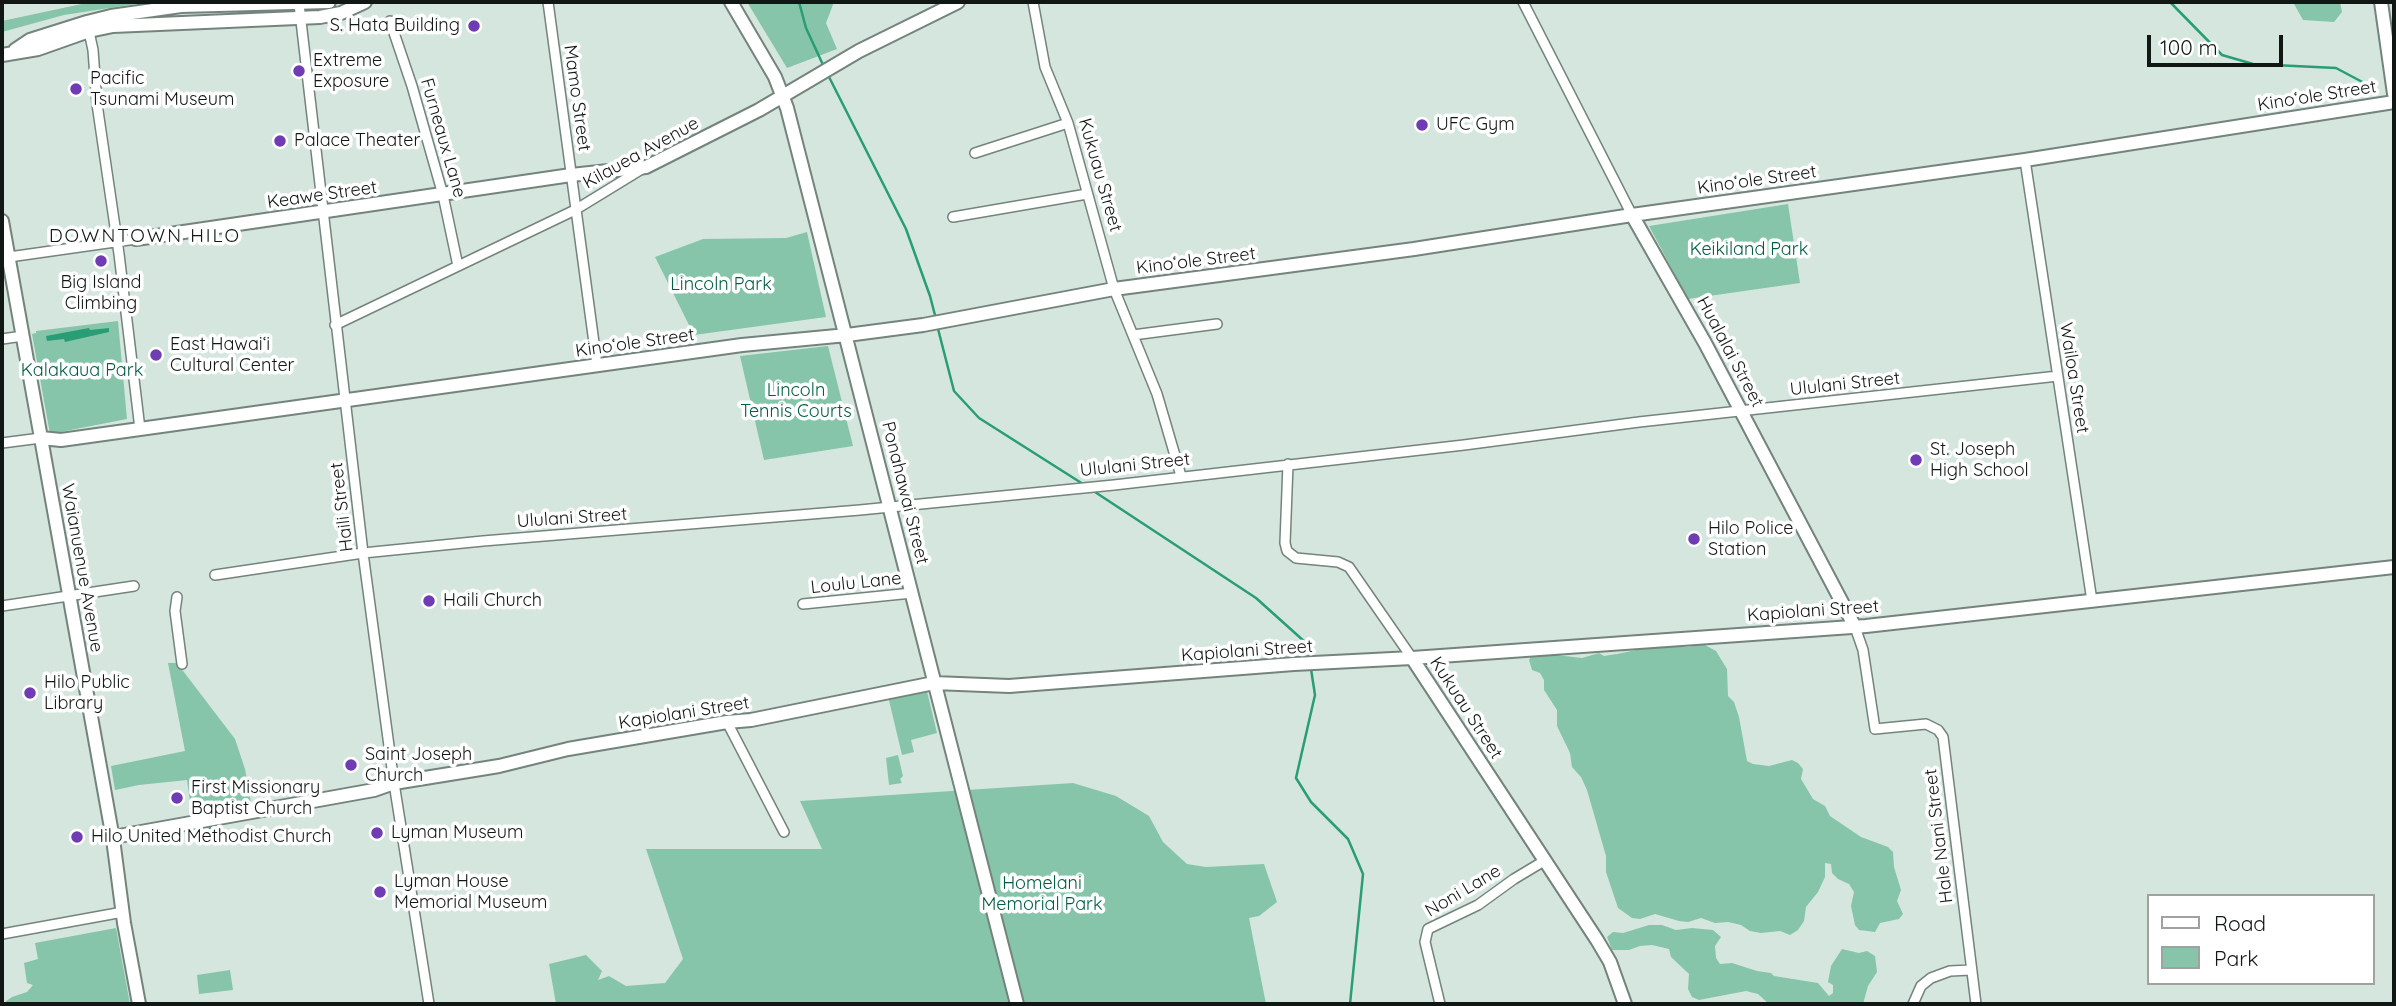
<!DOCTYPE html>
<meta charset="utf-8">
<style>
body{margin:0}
#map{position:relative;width:2396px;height:1006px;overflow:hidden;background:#d5e6de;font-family:Quicksand,sans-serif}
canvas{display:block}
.frame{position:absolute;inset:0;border:4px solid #111714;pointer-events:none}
.legend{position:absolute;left:2147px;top:894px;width:228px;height:91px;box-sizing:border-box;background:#fff;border:2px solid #a0a2a1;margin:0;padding:9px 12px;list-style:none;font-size:21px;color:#111714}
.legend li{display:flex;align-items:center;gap:14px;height:35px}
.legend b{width:35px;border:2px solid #a0a2a1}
.scale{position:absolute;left:2147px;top:35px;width:136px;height:32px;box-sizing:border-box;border:4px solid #111714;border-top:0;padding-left:9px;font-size:21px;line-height:24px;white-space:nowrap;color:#111714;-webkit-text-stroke:5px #fff;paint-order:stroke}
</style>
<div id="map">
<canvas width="2396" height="1006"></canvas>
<div class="frame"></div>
<ul class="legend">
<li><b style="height:9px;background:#fff"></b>Road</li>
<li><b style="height:19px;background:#86c5a9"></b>Park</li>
</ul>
<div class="scale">100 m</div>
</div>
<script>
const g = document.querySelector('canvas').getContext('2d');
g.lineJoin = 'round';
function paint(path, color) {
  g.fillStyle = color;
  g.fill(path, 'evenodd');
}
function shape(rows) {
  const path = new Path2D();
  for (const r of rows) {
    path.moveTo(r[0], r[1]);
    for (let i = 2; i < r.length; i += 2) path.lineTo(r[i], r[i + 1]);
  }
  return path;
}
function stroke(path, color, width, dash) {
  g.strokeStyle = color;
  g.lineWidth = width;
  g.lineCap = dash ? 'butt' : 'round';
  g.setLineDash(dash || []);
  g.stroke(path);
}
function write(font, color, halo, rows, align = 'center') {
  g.font = font + ' Quicksand,sans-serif';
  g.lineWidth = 7;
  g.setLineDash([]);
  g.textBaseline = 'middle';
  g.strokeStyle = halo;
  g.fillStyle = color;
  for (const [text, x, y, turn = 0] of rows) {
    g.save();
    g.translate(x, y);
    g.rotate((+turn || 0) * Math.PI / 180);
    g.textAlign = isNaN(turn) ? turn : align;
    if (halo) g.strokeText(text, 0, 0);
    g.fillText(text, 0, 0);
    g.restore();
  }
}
paint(shape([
 [91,2,178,2,174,5,142,3,64,15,2,32,2,21],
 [747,2,834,2,826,23,837,49,787,68],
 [2293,2,2340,2,2342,12,2334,22,2303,20],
 [1788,204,1800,283,1688,299,1649,226],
 [807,232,826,317,694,335,655,257,703,239,786,238],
 [118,321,127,419,50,434,32,334,36,333,36,331],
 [828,346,853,446,764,460,740,356],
 [1703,644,1716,651,1727,669,1728,696,1734,702,1739,717,1747,761,1753,764,1769,766,1792,760,1798,763,1803,769,1801,779,1813,799,1825,806,1830,816,1861,837,1888,847,1893,852,1894,867,1901,890,1897,901,1903,914,1899,919,1880,923,1875,932,1859,930,1855,925,1851,906,1854,892,1849,884,1838,879,1832,873,1831,864,1825,863,1825,877,1818,892,1806,907,1804,921,1798,930,1790,935,1780,931,1761,933,1750,931,1741,925,1728,922,1715,923,1701,918,1688,922,1679,921,1655,914,1640,919,1632,918,1618,908,1606,872,1606,856,1587,790,1581,777,1572,767,1570,753,1557,726,1557,710,1544,690,1544,680,1540,673,1532,670,1529,660,1532,655,1539,653,1582,658,1599,653,1604,656,1617,654,1655,646,1688,647],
 [168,663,177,663,235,739,245,769,251,803,192,816,187,780,139,785,115,790,111,766,185,751],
 [926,687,937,733,911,740,914,752,902,755,888,696],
 [898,755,903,776,900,779,902,783,889,785,886,758],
 [1073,783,1116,796,1149,816,1163,842,1187,864,1206,867,1264,864,1277,902,1259,916,1249,918,1266,1004,556,1004,549,964,586,955,602,971,598,980,609,976,626,986,665,983,683,959,646,849,822,849,800,801],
 [1649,925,1662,925,1676,930,1692,928,1713,930,1721,937,1715,946,1716,958,1720,964,1732,963,1757,971,1771,973,1774,976,1818,983,1829,996,1833,993,1833,985,1828,982,1831,966,1842,949,1859,953,1867,951,1875,956,1877,972,1868,986,1863,1004,1769,1004,1758,994,1746,991,1699,1000,1692,997,1688,989,1689,974,1671,957,1669,949,1652,945,1640,946,1629,950,1612,950,1607,937,1613,932,1623,933],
 [116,928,130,1004,2,1004,12,997,27,992,33,985,27,983,24,963,38,959,35,943],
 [230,970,233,990,199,994,197,975]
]), '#86c5a9');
paint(shape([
 [89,328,90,330,109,328,109,332,65,342,64,339,47,341,46,336]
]), '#299d75');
stroke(shape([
 [799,2,806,28,824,67],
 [2170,2,2222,55,2253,64,2336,68,2368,85],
 [827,73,906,229,930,296,936,319],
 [937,325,954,391,979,418,1083,484],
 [1092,490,1256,598,1305,642,1310,659],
 [1311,669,1315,695,1296,778,1311,802,1348,839,1363,874,1350,1004],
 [210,828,210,832]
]), '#299d75', 2.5);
const street = shape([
 [548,2,597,365],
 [1033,2,1045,67,1068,123,1114,289,1157,394,1181,476],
 [1523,2,1632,215],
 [299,4,363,553,394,783,429,1004],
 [390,21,412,86,443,195,458,266],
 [88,27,93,50,97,104,119,254,140,429],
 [975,153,1068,123],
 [2025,160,2092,601],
 [953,217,1087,194],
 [2,258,136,239],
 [335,325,575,210,642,169],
 [1133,335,1217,324],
 [2,339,23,336],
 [2,443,41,438],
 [1288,464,1285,543,1287,551,1296,558,1338,562,1349,567,1412,658],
 [215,575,363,553,483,541,860,510,1114,485,1464,445,1639,422,2058,376],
 [177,597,175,611,182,664],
 [803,604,912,593],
 [2,606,134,586],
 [1855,627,1863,650,1875,729,1926,724,1938,730,1943,737,1976,1004],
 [727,722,784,832],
 [2,934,123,912],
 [1440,1004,1425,942,1428,929,1478,905,1514,879,1544,861],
 [1913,1004,1921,986,1931,978,1950,971,1971,970]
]);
const secondary = shape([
 [731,2,775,77,787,108,1017,1004],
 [2381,2,2394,94],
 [15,50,30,40,87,22,111,16,181,6,329,2],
 [2,55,38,49,89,31,113,26,320,17,341,13,365,2],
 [1632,215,1705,343,1855,627],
 [2,221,113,839,124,923,139,1004],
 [136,239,571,175,646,167,759,110,859,51,958,2],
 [41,438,61,440,742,345,847,335,923,325,1114,289,1414,249,1632,215,2025,160,2394,102],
 [1412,658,1597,940,1610,962,1625,1004],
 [113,837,374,790,394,783,499,766,568,749,727,722,751,720,934,683,1009,686,1294,664,1412,658,1866,626,2394,567]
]);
stroke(street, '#74847c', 12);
stroke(secondary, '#74847c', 16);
stroke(street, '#fff', 9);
stroke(secondary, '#fff', 12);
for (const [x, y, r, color] of [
 [474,26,7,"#6f3cb4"],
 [299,71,7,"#6f3cb4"],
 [76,89,7,"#6f3cb4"],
 [1422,125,7,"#6f3cb4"],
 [280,141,7,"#6f3cb4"],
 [101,261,7,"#6f3cb4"],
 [156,355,7,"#6f3cb4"],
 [1916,460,7,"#6f3cb4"],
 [1694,539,7,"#6f3cb4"],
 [429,601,7,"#6f3cb4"],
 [30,693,7,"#6f3cb4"],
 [351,765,7,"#6f3cb4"],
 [177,798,7,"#6f3cb4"],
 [377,833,7,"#6f3cb4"],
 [77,837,7,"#6f3cb4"],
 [380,892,7,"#6f3cb4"]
]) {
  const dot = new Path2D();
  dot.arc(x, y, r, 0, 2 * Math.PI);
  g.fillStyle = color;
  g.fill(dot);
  stroke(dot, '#fff', 2.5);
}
write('18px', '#111714', '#fff', [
 ["S. Hata Building",460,26,"right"],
 ["Extreme",313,61],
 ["Exposure",313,82],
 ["Pacific",90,79],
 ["Tsunami Museum",90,100],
 ["UFC Gym",1436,125],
 ["Palace Theater",294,141],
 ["Big Island",101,283,"center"],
 ["Climbing",101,304,"center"],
 ["East Hawaiʻi",170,345],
 ["Cultural Center",170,366],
 ["St. Joseph",1930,450],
 ["High School",1930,471],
 ["Hilo Police",1708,529],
 ["Station",1708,550],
 ["Haili Church",443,601],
 ["Hilo Public",44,683],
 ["Library",44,704],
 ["Saint Joseph",365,755],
 ["Church",365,776],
 ["First Missionary",191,788],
 ["Baptist Church",191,809],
 ["Lyman Museum",391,833],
 ["Hilo United Methodist Church",91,837],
 ["Lyman House",394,882],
 ["Memorial Museum",394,903]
], 'left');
write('18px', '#111714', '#fff', [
 ["Kinoʻole Street",2317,96,-9],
 ["Mamo Street",577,98,82],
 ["Furneaux Lane",443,138,74],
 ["Kilauea Avenue",641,153,-29],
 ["Kukuau Street",1100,175,74],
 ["Kinoʻole Street",1757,180,-8],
 ["Keawe Street",322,195,-8],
 ["Kinoʻole Street",1196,261,-7],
 ["Kinoʻole Street",635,343,-8],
 ["Hualalai Street",1730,352,62],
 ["Wailoa Street",2074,378,81],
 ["Ululani Street",1845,384,-6],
 ["Ululani Street",1135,465,-6],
 ["Ponahawai Street",905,493,76],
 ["Haili Street",342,507,-97],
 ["Ululani Street",572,518,-4],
 ["Waianuenue Avenue",82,568,80],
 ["Loulu Lane",856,583,-6],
 ["Kapiolani Street",1813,611,-4],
 ["Kapiolani Street",1247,651,-4],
 ["Kukuau Street",1466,708,57],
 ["Kapiolani Street",684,713,-9],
 ["Hale Nani Street",1939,836,-97],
 ["Noni Lane",1463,891,-31]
]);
write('18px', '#005d41', '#fff', [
 ["Keikiland Park",1749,250],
 ["Lincoln Park",721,285],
 ["Kalakaua Park",82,371],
 ["Lincoln",796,391],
 ["Tennis Courts",796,412],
 ["Homelani",1042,884],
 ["Memorial Park",1042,905]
]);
g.letterSpacing = '2px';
write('19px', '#111714', '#fff', [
 ["DOWNTOWN HILO",145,236]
]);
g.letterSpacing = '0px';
</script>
